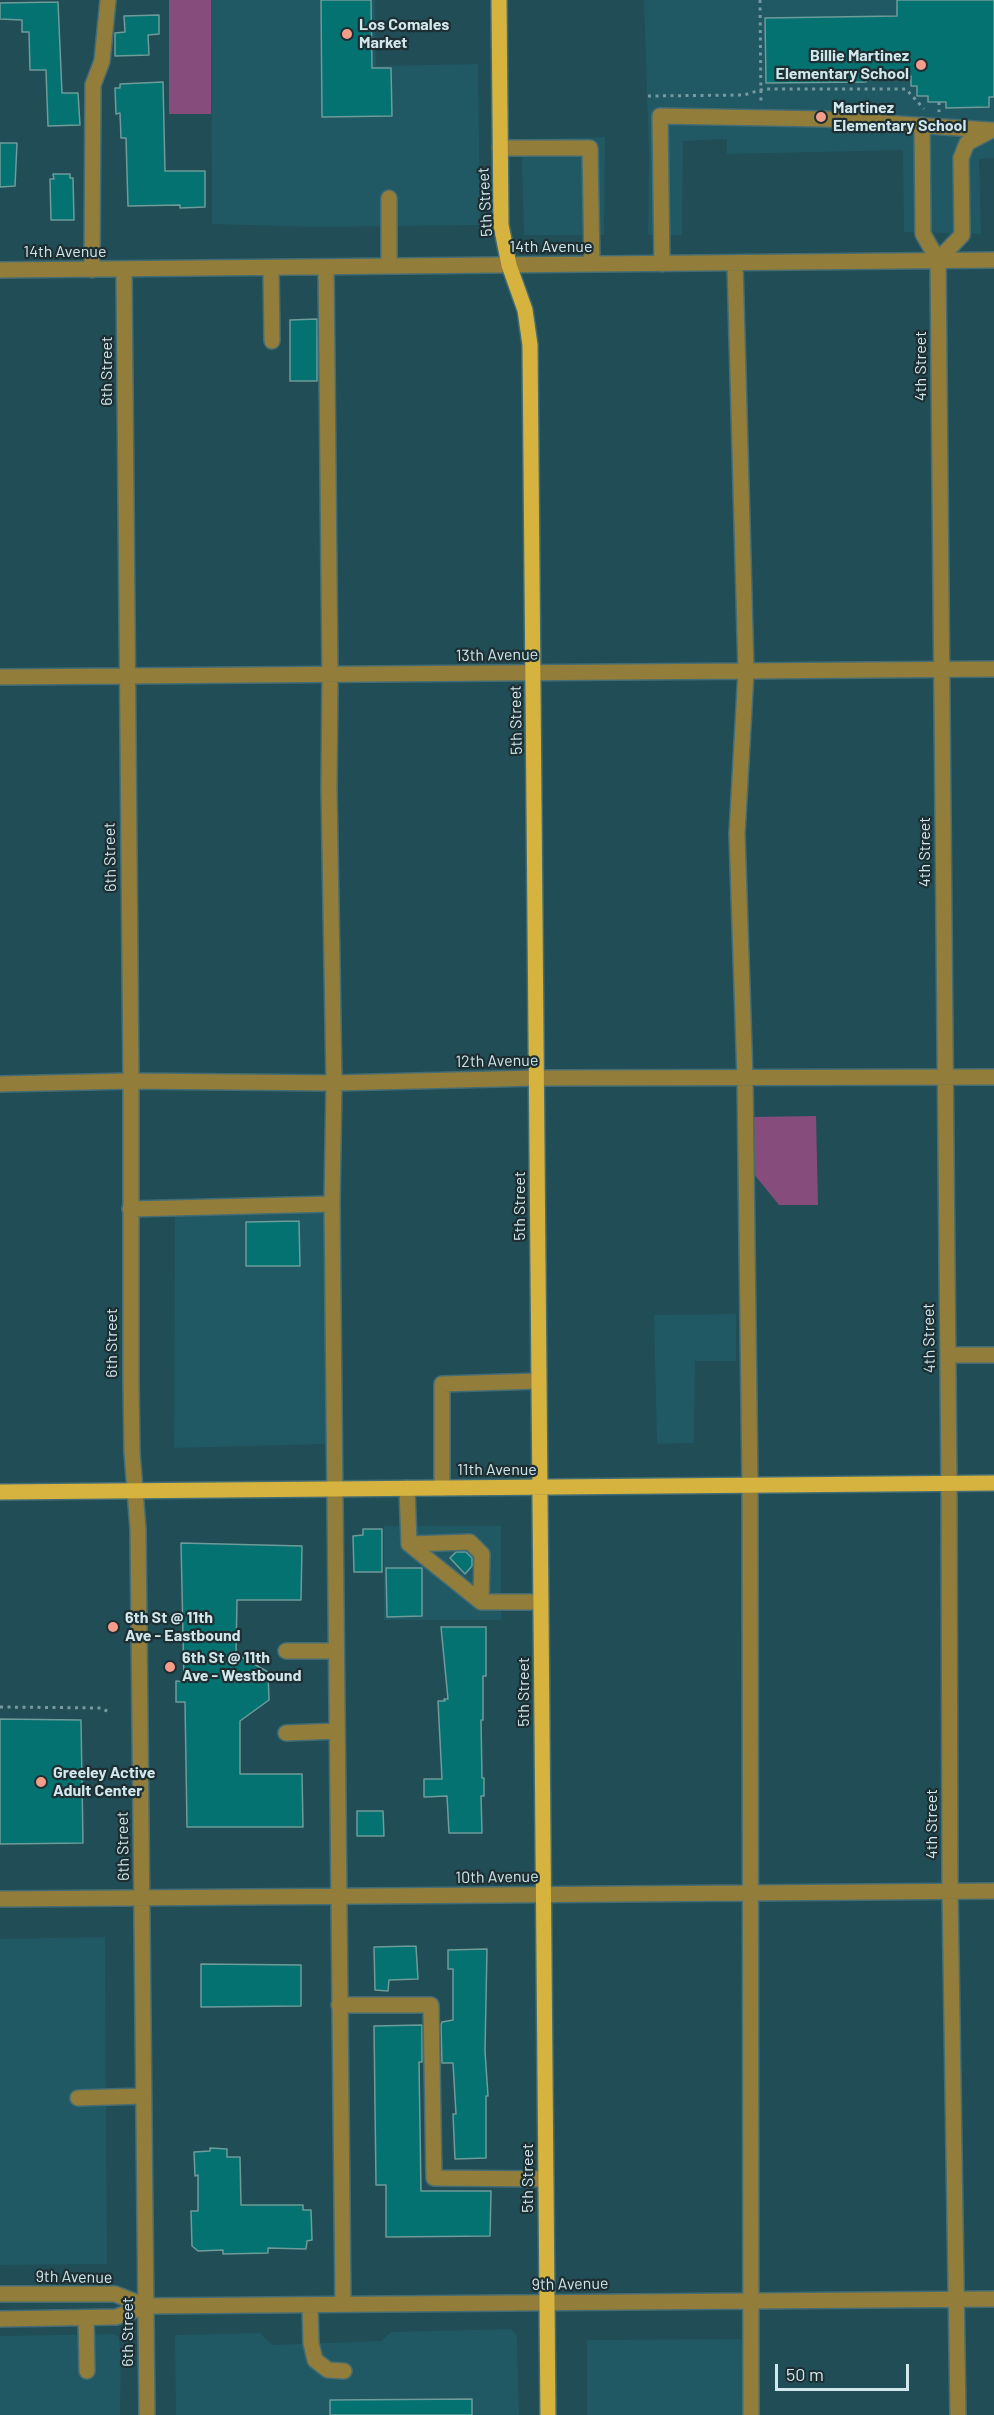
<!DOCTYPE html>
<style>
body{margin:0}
#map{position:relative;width:994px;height:2415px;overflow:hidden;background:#214d56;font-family:Barlow,sans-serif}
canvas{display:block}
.scale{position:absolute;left:775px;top:2364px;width:134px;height:27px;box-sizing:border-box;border:3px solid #d0e7ec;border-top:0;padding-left:8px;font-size:18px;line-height:21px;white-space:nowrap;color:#d0e7ec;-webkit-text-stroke:4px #1d2f33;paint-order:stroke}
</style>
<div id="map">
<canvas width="994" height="2415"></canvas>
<div class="scale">50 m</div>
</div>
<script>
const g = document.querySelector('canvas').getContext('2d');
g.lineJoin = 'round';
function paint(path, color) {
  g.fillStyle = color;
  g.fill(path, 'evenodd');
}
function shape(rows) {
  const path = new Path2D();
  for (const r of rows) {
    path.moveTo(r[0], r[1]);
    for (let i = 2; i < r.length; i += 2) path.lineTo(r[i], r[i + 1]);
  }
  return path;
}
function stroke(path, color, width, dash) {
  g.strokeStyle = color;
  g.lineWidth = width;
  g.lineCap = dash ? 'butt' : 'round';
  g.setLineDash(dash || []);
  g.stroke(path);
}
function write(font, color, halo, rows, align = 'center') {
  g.font = font + ' Barlow,sans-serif';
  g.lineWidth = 4.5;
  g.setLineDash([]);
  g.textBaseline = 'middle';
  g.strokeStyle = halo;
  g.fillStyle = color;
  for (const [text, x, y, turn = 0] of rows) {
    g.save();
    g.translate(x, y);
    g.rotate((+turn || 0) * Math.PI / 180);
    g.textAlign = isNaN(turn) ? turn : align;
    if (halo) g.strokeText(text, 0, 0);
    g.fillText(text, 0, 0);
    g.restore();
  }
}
paint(shape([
 [211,0,375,0,376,66,478,64,480,225,315,227,212,224],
 [644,0,994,0,994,158,979,159,981,234,904,232,903,150,727,154,727,139,683,141,682,235,648,235,649,156],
 [605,137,604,235,524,235,521,139],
 [175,1208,324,1208,326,1444,174,1448],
 [736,1314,736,1361,695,1361,694,1443,657,1444,654,1315],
 [384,1526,501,1526,501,1620,384,1620],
 [105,1937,107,2264,0,2265,0,1939],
 [511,2329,517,2335,519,2415,176,2415,175,2335,260,2333,273,2345,381,2341,391,2332],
 [112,2334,118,2336,121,2351,120,2415,0,2415,0,2336],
 [748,2339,748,2415,587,2415,587,2340]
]), '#205863');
paint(shape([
 [169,0,211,0,211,114,169,114],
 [816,1116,818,1205,779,1205,753,1173,751,1117]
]), '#854c7c');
const building = shape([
 [321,0,371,0,372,68,391,68,392,116,322,117,321,0],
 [897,0,994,0,994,97,989,97,989,107,946,108,946,102,928,102,928,96,917,96,917,86,911,86,911,76,866,77,866,82,766,83,765,18,897,16,897,0],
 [58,2,62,93,78,93,80,125,48,126,46,70,30,70,29,32,22,32,22,20,0,19,0,3,58,2],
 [159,15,159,34,148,35,149,55,115,56,115,33,125,32,124,16,159,15],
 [163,82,165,171,205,171,205,207,180,208,180,205,128,206,126,138,121,138,120,113,116,114,115,88,120,88,120,84,163,82],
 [0,143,17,143,15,186,0,187,0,143],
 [53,174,70,174,70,178,73,178,74,220,51,220,50,179,54,179,53,174],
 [317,319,317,381,290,381,290,320,317,319],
 [299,1221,300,1266,246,1266,246,1222,299,1221],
 [363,1529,382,1529,382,1572,354,1572,353,1536,363,1535,363,1529],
 [181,1543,302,1546,301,1600,237,1600,236,1654,268,1672,269,1700,240,1721,240,1774,302,1774,303,1827,187,1827,185,1702,176,1702,176,1681,184,1682,181,1543],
 [456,1552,466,1552,472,1558,472,1566,465,1574,450,1558,456,1552],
 [386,1568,422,1568,422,1616,387,1617,386,1568],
 [441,1627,486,1627,486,1676,483,1676,483,1720,481,1720,482,1778,484,1778,484,1796,481,1796,482,1833,449,1833,447,1796,424,1797,424,1779,442,1779,438,1701,445,1701,444,1699,448,1699,441,1627],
 [0,1719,81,1720,83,1843,0,1844,0,1719],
 [357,1811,383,1811,384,1836,357,1836,357,1811],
 [416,1946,418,1979,389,1980,388,1991,375,1990,374,1947,416,1946],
 [487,1949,485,2051,488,2096,486,2096,486,2158,455,2159,453,2114,456,2114,453,2063,442,2063,441,2025,442,2022,453,2020,453,1969,448,1969,448,1950,487,1949],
 [201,1964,301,1965,301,2006,201,2007,201,1964],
 [422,2025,422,2062,419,2062,421,2191,491,2191,490,2236,386,2237,386,2185,376,2185,374,2026,422,2025],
 [210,2148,227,2149,227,2157,240,2157,241,2205,303,2205,303,2210,311,2210,312,2240,307,2241,306,2249,268,2248,268,2253,223,2254,223,2250,198,2251,192,2246,191,2211,198,2211,198,2175,195,2176,194,2152,210,2151,210,2148],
 [472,2399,472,2415,330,2415,330,2400,472,2399]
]);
paint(building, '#047270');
stroke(building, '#6e9c9a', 1.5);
const minor = shape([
 [922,125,923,234,938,260],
 [500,148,590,148,592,264],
 [389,198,389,266],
 [938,260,949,1483,950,1891,958,2415],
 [938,260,962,235,961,158,967,143,992,130],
 [662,264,660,116,825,119,989,130],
 [735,264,746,671,737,834,745,1079,750,1485,751,2415],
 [326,267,330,676,329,789,334,1083,332,1204,343,2304],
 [271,268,272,341],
 [0,270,994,260],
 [92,270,93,85,102,61,108,0],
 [124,270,131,1081,131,1382,132,1452,138,1529,147,2415],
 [0,677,994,669],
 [0,1084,131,1081,334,1083,537,1078,994,1077],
 [130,1209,332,1204],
 [948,1355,994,1355],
 [407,1488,409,1544,470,1542,482,1554,481,1602,541,1602],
 [442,1488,442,1384,539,1381],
 [409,1544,481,1602],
 [286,1651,336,1651],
 [286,1733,337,1731],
 [0,1899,994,1891],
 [339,2005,431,2005,434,2178,546,2179],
 [78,2098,144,2096],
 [0,2294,115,2294,146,2306],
 [310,2305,311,2343,315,2360,328,2370,344,2371],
 [86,2318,87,2371],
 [0,2319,116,2317,146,2306,994,2299]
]);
const major = shape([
 [499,0,501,225,509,265,525,310,530,345,548,2415],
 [0,1492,994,1483]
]);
stroke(minor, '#446c74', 18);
stroke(major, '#446c74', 18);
stroke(shape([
 [760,0,761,103],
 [648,96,744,95,764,89,906,89,924,109],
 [939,102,939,112],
 [0,1707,101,1708,111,1713]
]), '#7799a0', 3, [3, 4.5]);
stroke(minor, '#927d3a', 15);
stroke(major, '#d5b33e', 15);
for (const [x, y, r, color] of [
 [347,34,6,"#f49d8b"],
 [921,65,6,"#f49d8b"],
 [821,117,6,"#f49d8b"],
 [113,1627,6,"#f49d8b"],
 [170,1667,6,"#f49d8b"],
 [41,1782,6,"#f49d8b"]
]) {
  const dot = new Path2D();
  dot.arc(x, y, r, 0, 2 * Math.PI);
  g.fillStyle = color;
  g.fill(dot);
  stroke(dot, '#1d2f33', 2);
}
write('bold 16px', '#d0e7ec', '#1d2f33', [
 ["Los Comales",359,25],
 ["Market",359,43],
 ["Billie Martinez",909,56,"right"],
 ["Elementary School",909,74,"right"],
 ["Martinez",833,108],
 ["Elementary School",833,126],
 ["6th St @ 11th",125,1618],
 ["Ave - Eastbound",125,1636],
 ["6th St @ 11th",182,1658],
 ["Ave - Westbound",182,1676],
 ["Greeley Active",53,1773],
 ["Adult Center",53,1791]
], 'left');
write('16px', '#d0e7ec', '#1d2f33', [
 ["5th Street",485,202,-93],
 ["14th Avenue",551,247],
 ["14th Avenue",65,252],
 ["4th Street",921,366,-90],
 ["6th Street",107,371,-90],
 ["13th Avenue",497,655,-1],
 ["5th Street",516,720,-91],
 ["4th Street",925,852,-90],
 ["6th Street",110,857,-91],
 ["12th Avenue",497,1061,-1],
 ["5th Street",520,1206,-90],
 ["4th Street",929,1338,-91],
 ["6th Street",112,1343,-90],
 ["11th Avenue",497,1470],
 ["5th Street",524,1692,-90],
 ["4th Street",932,1824,-90],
 ["6th Street",123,1846,-91],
 ["10th Avenue",497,1877,-1],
 ["5th Street",528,2178,-90],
 ["9th Avenue",74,2277,1],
 ["9th Avenue",570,2284,-1],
 ["6th Street",128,2332,-90]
]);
</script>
